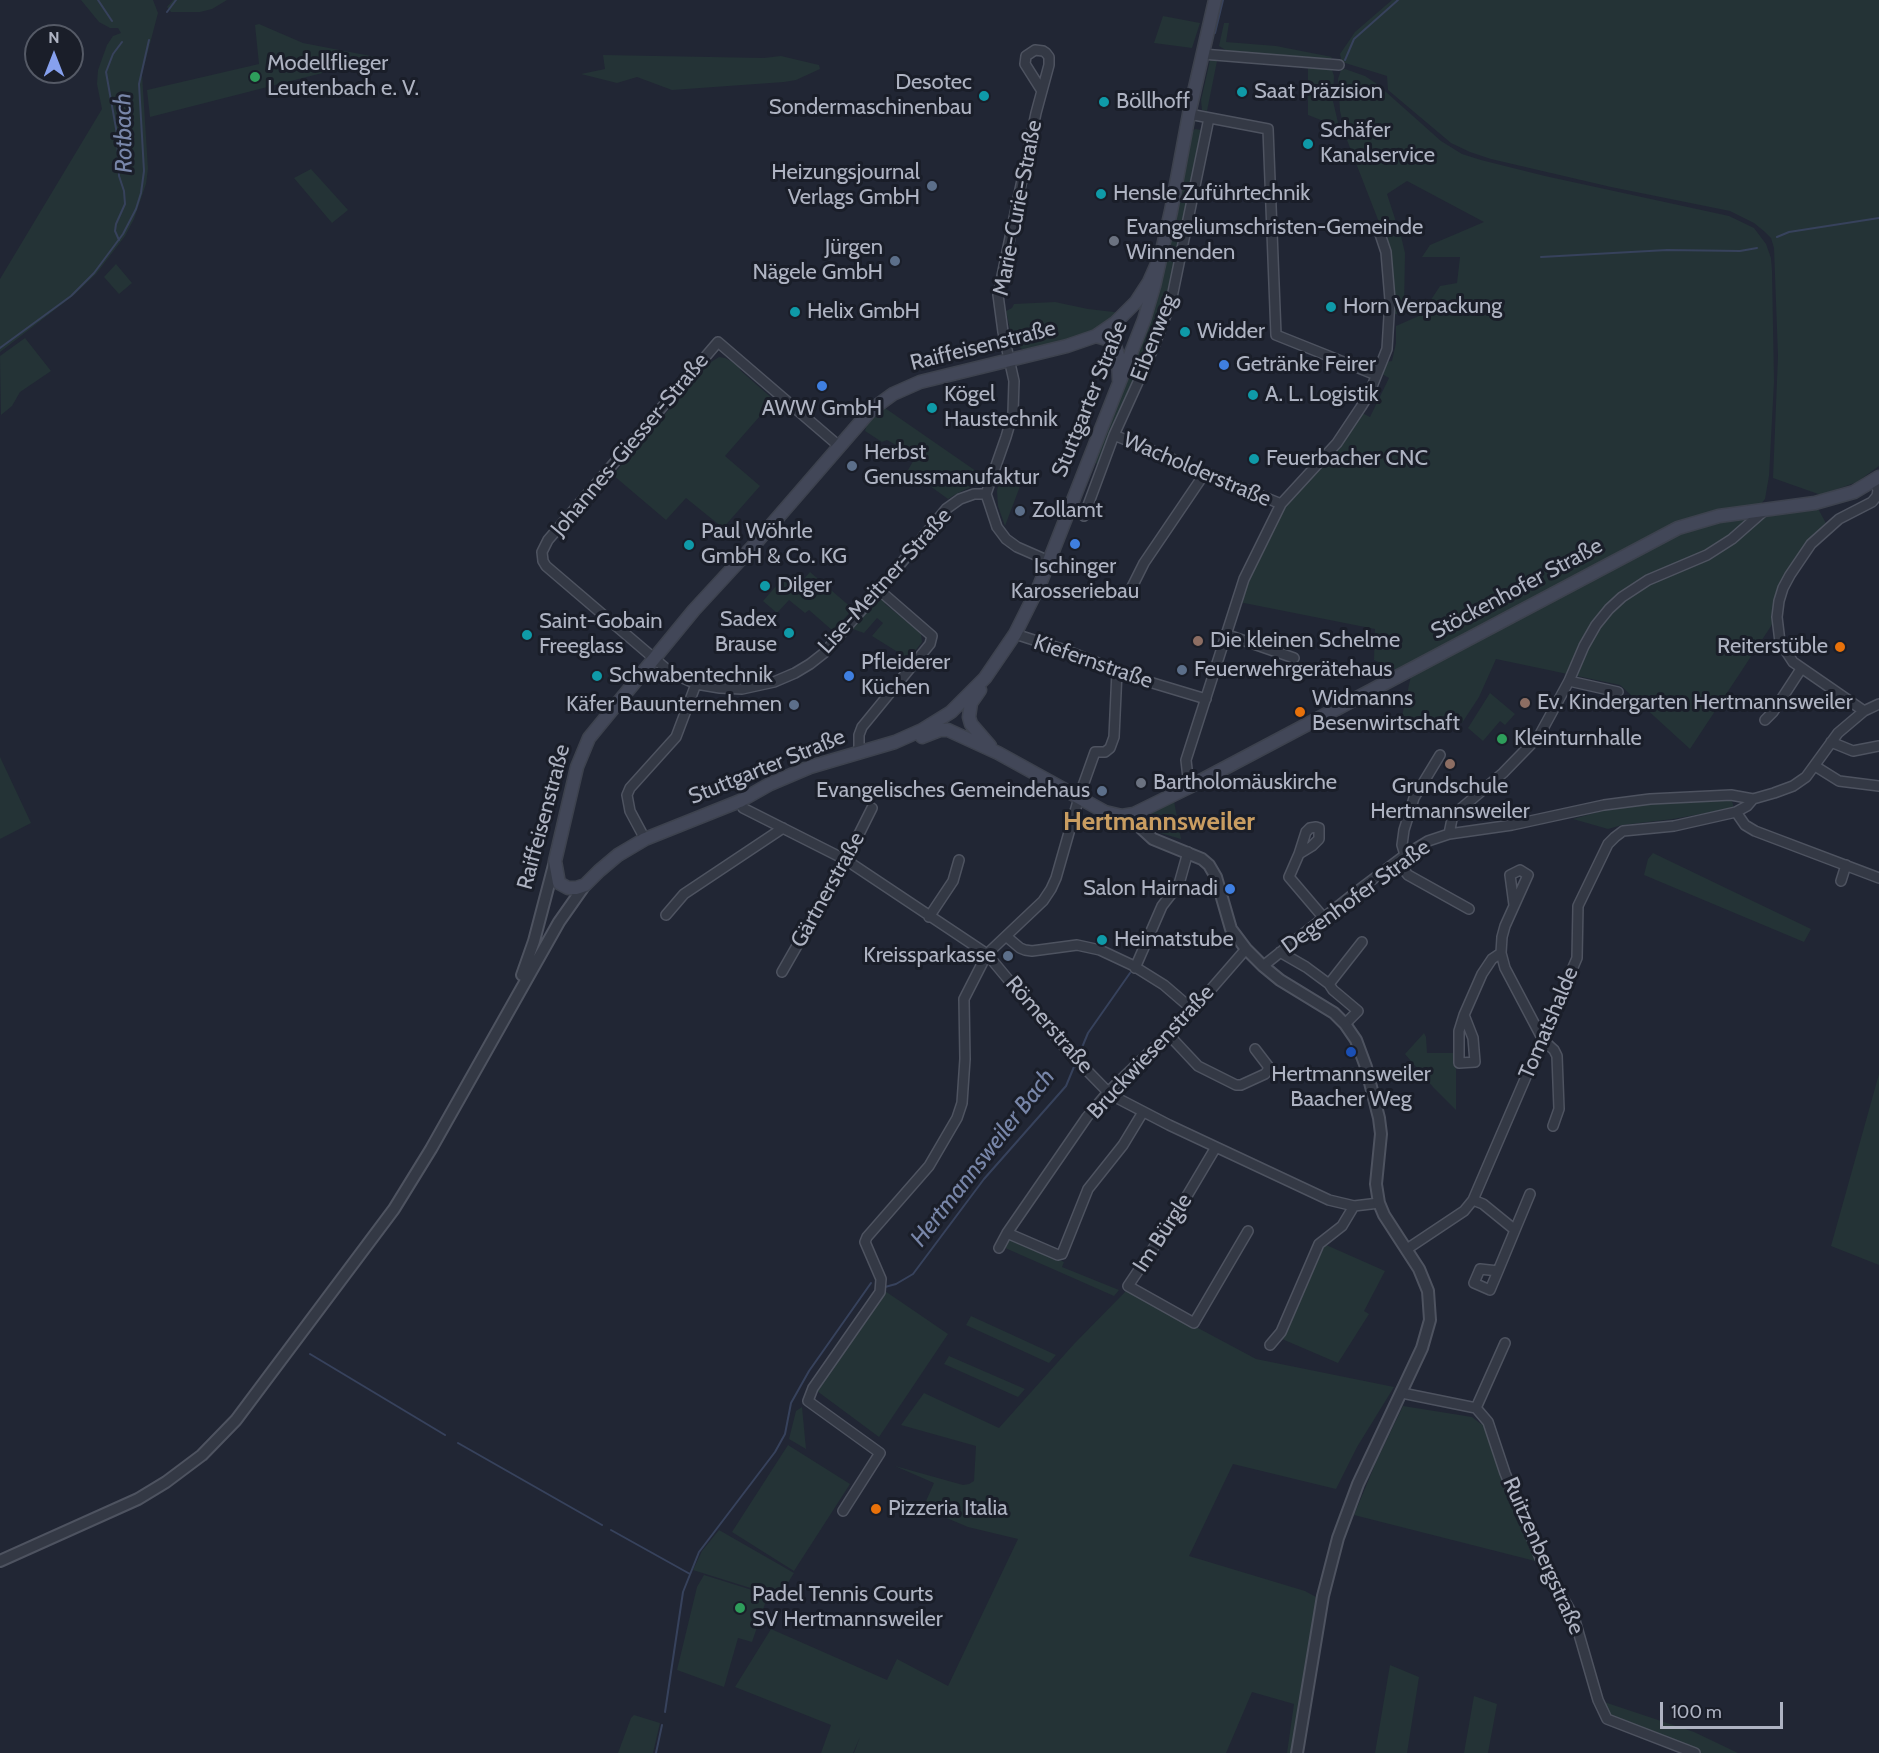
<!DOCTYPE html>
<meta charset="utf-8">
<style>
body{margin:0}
#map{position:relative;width:1879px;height:1753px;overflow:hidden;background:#212634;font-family:Cabin,sans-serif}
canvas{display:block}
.north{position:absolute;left:24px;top:24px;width:60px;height:60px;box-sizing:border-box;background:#1a1e29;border:2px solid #555a66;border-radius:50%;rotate:0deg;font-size:16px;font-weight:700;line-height:24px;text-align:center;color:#aeb3c2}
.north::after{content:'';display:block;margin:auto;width:21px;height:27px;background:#86a0ee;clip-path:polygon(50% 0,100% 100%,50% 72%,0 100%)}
.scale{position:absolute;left:1660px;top:1702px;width:123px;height:27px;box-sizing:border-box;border:3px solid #aeb3c2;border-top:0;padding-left:8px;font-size:18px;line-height:21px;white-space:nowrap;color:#aeb3c2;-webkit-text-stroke:4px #1a1e29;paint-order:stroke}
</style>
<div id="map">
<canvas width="1879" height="1753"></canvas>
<div class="north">N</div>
<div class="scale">100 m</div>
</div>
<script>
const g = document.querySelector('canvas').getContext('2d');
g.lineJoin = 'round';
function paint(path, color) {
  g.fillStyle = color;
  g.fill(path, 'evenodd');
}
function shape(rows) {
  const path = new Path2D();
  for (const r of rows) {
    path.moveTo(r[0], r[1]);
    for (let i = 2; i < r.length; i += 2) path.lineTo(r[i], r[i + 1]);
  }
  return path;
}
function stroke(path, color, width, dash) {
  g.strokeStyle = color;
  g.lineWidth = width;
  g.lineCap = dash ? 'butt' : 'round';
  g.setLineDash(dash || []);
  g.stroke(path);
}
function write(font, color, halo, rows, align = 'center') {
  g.font = font + ' Cabin,sans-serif';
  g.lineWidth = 6;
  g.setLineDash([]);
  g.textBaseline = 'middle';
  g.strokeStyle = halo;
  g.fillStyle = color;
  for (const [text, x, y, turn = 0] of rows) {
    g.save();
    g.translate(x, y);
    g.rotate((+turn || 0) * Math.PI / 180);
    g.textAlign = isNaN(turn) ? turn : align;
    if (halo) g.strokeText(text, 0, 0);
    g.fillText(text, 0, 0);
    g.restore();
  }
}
paint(shape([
 [81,0,153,0,158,13,142,74,148,169,146,184,134,219,125,236,96,274,74,295,0,352,0,279,102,109,97,84,98,70,107,45,113,36,121,33,118,28,110,28,99,22],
 [173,0,227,0,212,9,200,12,171,12,167,7],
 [1392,0,1879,0,1879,466,1857,482,1821,495,1773,478,1778,356,1774,248,1771,238,1765,232,1754,223,1730,211,1611,187,1491,159,1470,152,1451,143,1388,90,1387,76,1342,62,1340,54,1355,32],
 [1163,16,1200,23,1192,48,1154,43],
 [1224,23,1229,23,1226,42,1276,46,1332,57,1330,60,1229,52,1219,46],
 [259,24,303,43,381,58,150,117,147,90,259,64,255,25],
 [603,55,764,58,781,56,819,65,820,69,796,80,784,82,672,90,637,77,617,83,581,74,605,69],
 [1211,56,1331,67,1334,76,1333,101,1339,127,1308,115,1308,68,1217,61,1207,111,1202,110,1201,100],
 [1345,69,1365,76,1377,84,1441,141,1462,154,1481,160,1545,176,1729,216,1754,228,1766,244,1771,258,1772,271,1774,381,1769,476,1765,499,1760,505,1651,536,1608,558,1614,562,1678,528,1815,503,1828,527,1790,575,1777,617,1690,749,1620,685,1496,659,1479,697,1462,723,1401,721,1411,676,1374,660,1375,629,1239,602,1264,547,1283,510,1345,440,1362,413,1370,417,1389,378,1382,374,1386,362,1392,361,1396,343,1396,326,1421,315,1440,286,1457,283,1460,257,1422,257,1430,245,1484,222,1407,181,1387,194,1398,228,1387,230,1382,230,1347,140,1340,111,1338,79,1341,70],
 [1195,129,1201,130,1203,132,1169,285,1155,333,1097,464,1093,462,1156,294,1192,132],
 [311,169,348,210,332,223,294,178],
 [1400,232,1405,253,1404,309,1401,314,1395,314,1393,310,1392,261,1387,235],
 [116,264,132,283,119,294,104,277],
 [1055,302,1088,309,1122,313,1096,332,1032,351,1022,349,1017,345,1011,334,1006,311,1012,308,1014,304],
 [25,338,51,371,20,392,12,406,1,415,0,356],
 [719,357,725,358,737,364,741,368,740,370,774,400,725,456,760,486,723,528,686,498,666,520,613,475,708,364],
 [885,408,986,478,979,483,958,493,948,499,908,470,916,456,887,440,882,442,865,431,867,424],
 [1001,474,1022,481,1005,526,998,506,997,491],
 [810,572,853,609,833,631,809,610,805,613,789,600,777,613,763,601,784,577,797,587],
 [882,598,887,600,885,604,921,633,922,642,909,659,872,636,883,623,877,618,864,633,850,628,877,599],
 [1490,693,1515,714,1505,725,1500,721,1483,741,1468,728],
 [0,757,31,823,0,839],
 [1731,798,1734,808,1673,819,1622,825,1608,829,1573,819,1605,810,1650,803],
 [1174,801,1181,839,1153,831,1150,828,1149,819,1153,812],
 [1653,853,1811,929,1804,942,1644,875,1648,859],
 [1424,1033,1426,1037,1427,1053,1456,1053,1456,1110,1433,1087,1405,1054],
 [1879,1074,1879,1265,1831,1246],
 [1009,1238,1064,1262,1062,1267,1119,1290,1114,1296,1003,1247],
 [1324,1244,1385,1271,1364,1311,1369,1314,1338,1363,1282,1339],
 [1127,1290,1256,1359,1394,1387,1357,1447,1336,1489,1233,1464,1189,1556,1305,1591,1316,1597,1318,1609,1294,1753,1287,1753,1294,1704,1252,1692,1226,1753,854,1753,860,1737,853,1753,821,1753,831,1725,735,1687,771,1629,887,1680,897,1659,948,1686,1018,1539,968,1527,923,1508,934,1483,895,1466,963,1485,969,1484,974,1481,976,1446,901,1425,924,1393,999,1428,1074,1344],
 [885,1291,948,1334,879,1437,817,1391],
 [971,1316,1056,1355,1049,1363,966,1325],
 [949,1356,1025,1389,1018,1397,944,1364],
 [1403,1406,1472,1417,1481,1424,1488,1422,1543,1563,1354,1515,1376,1462],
 [802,1407,806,1449,789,1439,796,1411],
 [788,1445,850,1484,794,1571,732,1532],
 [719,1530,794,1573,779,1597,693,1570,702,1551],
 [704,1575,768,1595,752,1642,738,1638,724,1687,677,1670,697,1587],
 [1390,1665,1419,1677,1407,1753,1375,1753],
 [1474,1696,1497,1704,1488,1753,1464,1753],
 [1604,1702,1694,1732,1738,1753,1699,1753,1608,1715],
 [634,1715,660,1723,653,1753,618,1753,631,1718]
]), '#243336');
stroke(shape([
 [98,0,112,21],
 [167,12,176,0],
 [1215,33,1223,0],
 [1345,60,1354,39,1398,0],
 [1777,237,1789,232,1879,218],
 [119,240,115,231,116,224,125,204,124,191,119,176,117,134,106,72,113,54,122,42],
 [1541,257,1667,250,1740,251,1757,248],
 [0,348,71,296,94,273,123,234,136,209,141,193,144,171,139,84,149,40],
 [1078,1057,1088,1033,1130,973],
 [885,1287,896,1284,913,1274,984,1179,1066,1086,1076,1062],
 [310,1354,445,1435],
 [458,1443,602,1525],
 [611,1530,690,1574],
 [665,1712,683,1592,699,1552,775,1452,785,1434,791,1403,809,1371,871,1283],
 [656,1753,662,1725]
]), '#37425c', 2);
const minor = shape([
 [1202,54,1339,65],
 [1042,91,1025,64,1026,56,1035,50,1043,51,1046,53,1049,57,1049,65,1036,113,998,295,1003,332,1014,381,1013,413,1006,437,986,494,997,527,1006,539,1017,547,1049,561],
 [1189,114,1268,129,1276,335,1376,375],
 [1114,435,1281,504],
 [839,446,718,342,548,540,542,552,543,561,546,566,670,672,696,684,720,688,742,689,774,682,795,673,810,664,824,653,879,590,946,509,960,499,974,494,986,494],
 [1084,516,1114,435,1153,349,1171,302,1209,118],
 [1132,587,1144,563,1205,473],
 [1015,634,1068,651,1136,678,1206,699],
 [1225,634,1294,658],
 [1569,681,1618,692],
 [1864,711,1793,662,1780,642,1777,617,1779,601,1783,588,1790,575,1811,544,1839,519,1872,502,1877,496,1878,490,1875,481],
 [1765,720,1773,712,1801,669],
 [1831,742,1853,751,1879,746],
 [859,752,859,735,862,727,930,644,932,636,879,590],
 [1815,766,1839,781,1879,786],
 [1189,787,1186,760,1244,579,1281,504,1337,443,1361,407,1369,394,1387,349,1390,300,1386,252,1380,234],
 [740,801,743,808,846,860,987,954,1066,1049,1108,1092,1117,1098,1169,1125,1329,1200,1354,1206,1379,1203],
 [1736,812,1745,825,1755,831,1879,878],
 [1449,834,1452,819,1458,811,1503,773,1539,736,1569,681,1584,646,1596,625,1609,609,1622,597,1648,580,1707,555,1732,539,1765,510],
 [645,839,630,811,627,795,630,788,676,737,696,684],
 [1299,854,1306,832,1310,828,1316,827,1319,828,1319,839,1312,846,1299,854,1289,877,1323,917],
 [1405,855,1402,845,1404,830,1414,798,1440,755],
 [1397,861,1408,875,1469,909],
 [1841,881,1846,865],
 [1514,905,1510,875,1520,870,1528,875,1505,926,1502,937,1501,953,1505,968,1543,1040,1554,1050,1557,1056,1559,1109,1553,1126],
 [666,915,684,894,783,828],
 [929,917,953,881,959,860],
 [1007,937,1020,948,1025,950,1032,951,1077,945,1100,950,1132,965,1164,985,1193,1010],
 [1280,952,1306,967,1329,984,1333,990,1358,1011,1345,1024],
 [1263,966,1356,892,1405,855,1428,841,1449,834,1512,825,1604,805,1650,799,1731,795,1753,799,1774,793,1793,786,1806,777,1838,733,1864,711,1879,704],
 [1135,968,1162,906,1179,884,1188,852],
 [782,972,846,860,872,808],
 [1329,984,1362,942],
 [1464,1015,1473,1038,1475,1062,1459,1063,1459,1031,1464,1015,1482,974,1492,959,1501,953],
 [1168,1034,1198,1066,1236,1085,1241,1085,1265,1074,1268,1070,1268,1066,1255,1049],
 [1216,1147,1178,1211,1128,1286,1194,1323,1248,1231],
 [1473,1200,1483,1204,1515,1230,1498,1271,1490,1290,1474,1283,1480,1269,1498,1271],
 [1515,1230,1530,1194],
 [1007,1233,1058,1255,1062,1254,1088,1189,1123,1145,1143,1112],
 [999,1248,1007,1233,1087,1117,1108,1092,1193,1010,1246,949],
 [1407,1249,1464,1211,1473,1200,1577,958,1578,906,1608,844,1615,837,1623,831,1674,826,1736,812,1747,806,1753,799],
 [1270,1345,1281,1332,1319,1244,1342,1226,1354,1206],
 [1402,1393,1476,1408],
 [1476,1408,1488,1422,1505,1473,1540,1558,1574,1617,1598,1700,1607,1719,1695,1753],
 [1476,1408,1505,1343],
 [843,1511,880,1453,808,1401,813,1388,880,1292,881,1279,865,1242,867,1237,929,1166,957,1118,962,1103,965,1059,964,999,987,954,1043,901,1051,889,1056,878,1080,794,1095,752,1105,752,1110,748,1114,737,1117,671]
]);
const tertiary = shape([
 [1134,814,1141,828,1153,839,1202,859,1209,865,1216,877,1231,929,1246,949,1263,966,1280,980,1334,1013,1345,1024,1356,1040,1366,1067,1379,1118,1381,1134,1376,1184,1379,1203,1384,1215,1419,1269,1428,1291,1430,1320,1422,1348,1358,1484,1338,1538,1323,1596,1297,1753],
 [522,975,534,941,555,861],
 [0,1561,138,1499,166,1482,202,1455,236,1420,394,1209,431,1149,559,922,585,885]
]);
const secondary = shape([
 [1161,255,1149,282,1136,302,1115,323,1096,336,1067,346,920,382,893,394,871,410,754,545,694,610,589,738,577,767,555,861,559,883,568,888,576,888,585,885,599,871,618,855,645,839,740,801,770,784,810,767,895,742,922,730,951,712,985,678,1015,634,1040,584,1144,320,1154,286,1171,211,1189,114,1215,0],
 [1096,336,1110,340,1115,346,1118,355,1119,380],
 [980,690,971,703,969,717,971,724,990,746],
 [922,737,940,730,948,730,998,753,1105,812,1122,816,1134,814,1189,787,1678,528,1719,516,1815,503,1854,492,1879,477]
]);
stroke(minor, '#4e5360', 12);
stroke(tertiary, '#4e5360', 14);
stroke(secondary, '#3d424e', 15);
stroke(minor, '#343945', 9);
stroke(tertiary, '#343945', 10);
stroke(secondary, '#424758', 12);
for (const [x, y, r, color] of [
 [255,77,6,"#2e9e5b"],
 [1242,92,6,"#0f9aa8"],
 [984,96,6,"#0f9aa8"],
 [1104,102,6,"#0f9aa8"],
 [1308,144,6,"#0f9aa8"],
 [932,186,6,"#5c6f8a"],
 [1101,194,6,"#0f9aa8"],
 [1114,241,6,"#6b7280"],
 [895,261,6,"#5c6f8a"],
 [1331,307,6,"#0f9aa8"],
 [795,312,6,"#0f9aa8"],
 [1185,332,6,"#0f9aa8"],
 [1224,365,6,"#3f7fe0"],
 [822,386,6,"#3f7fe0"],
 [1253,395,6,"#0f9aa8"],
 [932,408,6,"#0f9aa8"],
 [1254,459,6,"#0f9aa8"],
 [852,466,6,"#5c6f8a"],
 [1020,511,6,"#5c6f8a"],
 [1075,544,6,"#3f7fe0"],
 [689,545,6,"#0f9aa8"],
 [765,586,6,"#0f9aa8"],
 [789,633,6,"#0f9aa8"],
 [527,635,6,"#0f9aa8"],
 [1198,641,6,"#8d6e63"],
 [1840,647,6,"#e8710a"],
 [1182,670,6,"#5c6f8a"],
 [597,676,6,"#0f9aa8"],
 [849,676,6,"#3f7fe0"],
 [1525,703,6,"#8d6e63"],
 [794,705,6,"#5c6f8a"],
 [1300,712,6,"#e8710a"],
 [1502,739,6,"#2e9e5b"],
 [1450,764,6,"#8d6e63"],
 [1141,783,6,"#6b7280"],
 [1102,791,6,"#5c6f8a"],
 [1230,889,6,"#3f7fe0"],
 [1102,940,6,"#0f9aa8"],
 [1008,956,6,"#5c6f8a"],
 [1351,1052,6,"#1a4fb4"],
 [876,1509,6,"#e8710a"],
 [740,1608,6,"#2e9e5b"]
]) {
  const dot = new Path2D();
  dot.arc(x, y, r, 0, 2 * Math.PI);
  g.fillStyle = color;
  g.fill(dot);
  stroke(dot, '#1a1e29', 2);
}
write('22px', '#aeb3c2', '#1a1e29', [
 ["Modellflieger",267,64],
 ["Leutenbach e. V.",267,89],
 ["Desotec",972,83,"right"],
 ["Sondermaschinenbau",972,108,"right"],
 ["Saat Präzision",1254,92],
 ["Böllhoff",1116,102],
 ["Schäfer",1320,131],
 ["Kanalservice",1320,156],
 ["Heizungsjournal",920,173,"right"],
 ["Verlags GmbH",920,198,"right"],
 ["Hensle Zuführtechnik",1113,194],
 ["Evangeliumschristen-Gemeinde",1126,228],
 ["Winnenden",1126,253],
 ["Jürgen",883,248,"right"],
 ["Nägele GmbH",883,273,"right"],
 ["Horn Verpackung",1343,307],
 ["Helix GmbH",807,312],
 ["Widder",1197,332],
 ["Getränke Feirer",1236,365],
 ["Kögel",944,395],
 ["Haustechnik",944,420],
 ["A. L. Logistik",1265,395],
 ["AWW GmbH",822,409,"center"],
 ["Herbst",864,453],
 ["Genussmanufaktur",864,478],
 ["Feuerbacher CNC",1266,459],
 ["Zollamt",1032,511],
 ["Paul Wöhrle",701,532],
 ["GmbH & Co. KG",701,557],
 ["Ischinger",1075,567,"center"],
 ["Karosseriebau",1075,592,"center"],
 ["Dilger",777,586],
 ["Sadex",777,620,"right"],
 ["Brause",777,645,"right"],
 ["Saint-Gobain",539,622],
 ["Freeglass",539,647],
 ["Die kleinen Schelme",1210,641],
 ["Reiterstüble",1828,647,"right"],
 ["Pfleiderer",861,663],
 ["Küchen",861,688],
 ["Feuerwehrgerätehaus",1194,670],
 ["Schwabentechnik",609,676],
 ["Widmanns",1312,699],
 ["Besenwirtschaft",1312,724],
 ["Ev. Kindergarten Hertmannsweiler",1537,703],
 ["Käfer Bauunternehmen",782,705,"right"],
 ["Kleinturnhalle",1514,739],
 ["Bartholomäuskirche",1153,783],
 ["Grundschule",1450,787,"center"],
 ["Hertmannsweiler",1450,812,"center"],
 ["Evangelisches Gemeindehaus",1090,791,"right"],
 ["Salon Hairnadi",1218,889,"right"],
 ["Heimatstube",1114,940],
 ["Kreissparkasse",996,956,"right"],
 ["Hertmannsweiler",1351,1075,"center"],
 ["Baacher Weg",1351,1100,"center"],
 ["Pizzeria Italia",888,1509],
 ["Padel Tennis Courts",752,1595],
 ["SV Hertmannsweiler",752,1620]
], 'left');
write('22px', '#aeb3c2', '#1a1e29', [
 ["Marie-Curie-Straße",1018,208,-79],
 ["Eibenweg",1154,338,-69],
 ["Raiffeisenstraße",983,346,-14],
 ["Stuttgarter Straße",1090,399,-68],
 ["Johannes-Giesser-Straße",630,445,-50],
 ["Wacholderstraße",1197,470,23],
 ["Lise-Meitner-Straße",885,581,-48],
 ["Stöckenhofer Straße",1517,589,-28],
 ["Kiefernstraße",1093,662,19],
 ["Stuttgarter Straße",767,767,-22],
 ["Raiffeisenstraße",544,817,-75],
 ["Gärtnerstraße",828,890,-61],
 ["Degenhofer Straße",1356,897,-36],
 ["Tomatshalde",1549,1023,-67],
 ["Römerstraße",1049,1025,49],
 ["Bruckwiesenstraße",1151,1052,-47],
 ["Im Bürgle",1163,1233,-57],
 ["Ruitzenbergstraße",1543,1556,66]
]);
write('italic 24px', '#7886a9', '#1a1e29', [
 ["Rotbach",124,133,-91],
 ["Hertmannsweiler Bach",983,1158,-52]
]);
write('bold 26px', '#c99d61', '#1a1e29', [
 ["Hertmannsweiler",1159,822]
]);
</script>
